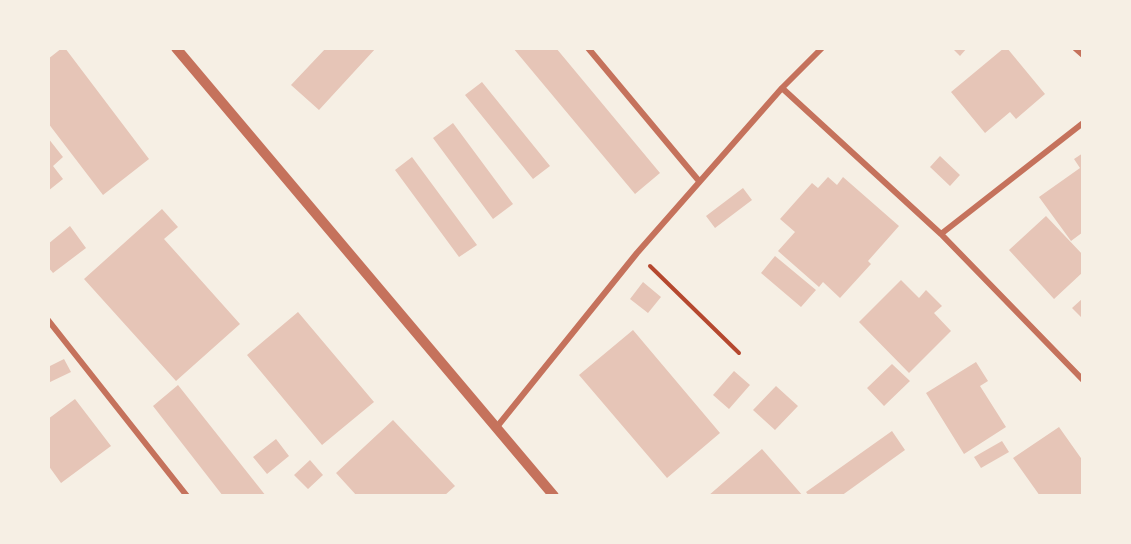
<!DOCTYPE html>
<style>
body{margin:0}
#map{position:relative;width:1131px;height:544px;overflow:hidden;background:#f6efe4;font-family:"Titillium Web",sans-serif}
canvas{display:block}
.frame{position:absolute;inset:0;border:50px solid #f6efe4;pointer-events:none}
</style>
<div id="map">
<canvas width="1131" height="544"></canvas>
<div class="frame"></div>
</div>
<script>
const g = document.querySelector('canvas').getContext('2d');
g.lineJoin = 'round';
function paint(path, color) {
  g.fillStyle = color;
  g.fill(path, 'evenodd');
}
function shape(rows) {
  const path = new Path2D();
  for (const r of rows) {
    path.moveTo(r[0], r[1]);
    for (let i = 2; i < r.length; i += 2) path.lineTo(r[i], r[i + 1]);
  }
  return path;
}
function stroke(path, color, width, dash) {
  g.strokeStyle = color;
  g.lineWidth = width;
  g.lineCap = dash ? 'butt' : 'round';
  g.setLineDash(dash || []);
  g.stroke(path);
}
paint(shape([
 [62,48,65,48,149,159,103,195,48,123,48,59],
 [326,48,376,48,319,110,291,85],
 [513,48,556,48,660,173,635,194],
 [952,48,967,48,960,56],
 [1004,48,1007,48,1045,94,1016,119,1010,112,985,133,951,92],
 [482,82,550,166,533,179,465,95],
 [453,123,513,204,493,219,433,138],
 [48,138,63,157,53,166,63,179,48,191],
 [1083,153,1083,232,1071,241,1039,197,1080,168,1074,159],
 [940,156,960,175,950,186,930,167],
 [412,157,477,245,459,257,395,170],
 [828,177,837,185,843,177,899,226,868,261,871,264,840,298,823,282,819,287,778,251,795,232,780,219,812,183,818,188],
 [743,188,752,200,715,228,706,216],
 [162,209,178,227,164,239,240,324,176,381,84,279],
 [1046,216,1083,255,1083,272,1054,299,1009,250],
 [70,226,86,248,53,273,48,267,48,244],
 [775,256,816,290,801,307,761,273],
 [901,280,919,298,926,290,942,306,934,313,951,331,909,373,859,322],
 [643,282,661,297,648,313,630,299],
 [1083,298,1083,319,1072,308],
 [298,312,374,402,322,445,247,355],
 [633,330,720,433,667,478,579,375],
 [64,359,71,372,48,383,48,367],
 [976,362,988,381,980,386,1006,427,964,454,926,393],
 [892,364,910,381,884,406,867,388],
 [734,371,750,385,729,409,713,395],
 [178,385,266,496,223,496,153,406],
 [776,386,798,406,775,430,753,410],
 [75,399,111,446,61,483,48,465,48,419],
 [393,420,455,486,444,496,357,496,336,473],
 [1059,427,1083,461,1083,496,1040,496,1013,458],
 [892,431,905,450,841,496,809,496,806,492],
 [276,439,289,456,267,474,253,457],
 [1002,441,1009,452,981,468,974,457],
 [762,449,803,496,708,496],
 [310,460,323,475,308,489,294,475]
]), '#e6c5b7');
stroke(shape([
 [650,266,739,353]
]), '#b5482f', 4);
stroke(shape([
 [588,48,699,181],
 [1075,48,1083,55],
 [782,88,941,234,1083,380],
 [941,234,1083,123],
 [48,320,187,496],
 [496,428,637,253,782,88,822,48]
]), '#c5725c', 6);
stroke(shape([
 [176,48,554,496]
]), '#c5725c', 10);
</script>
